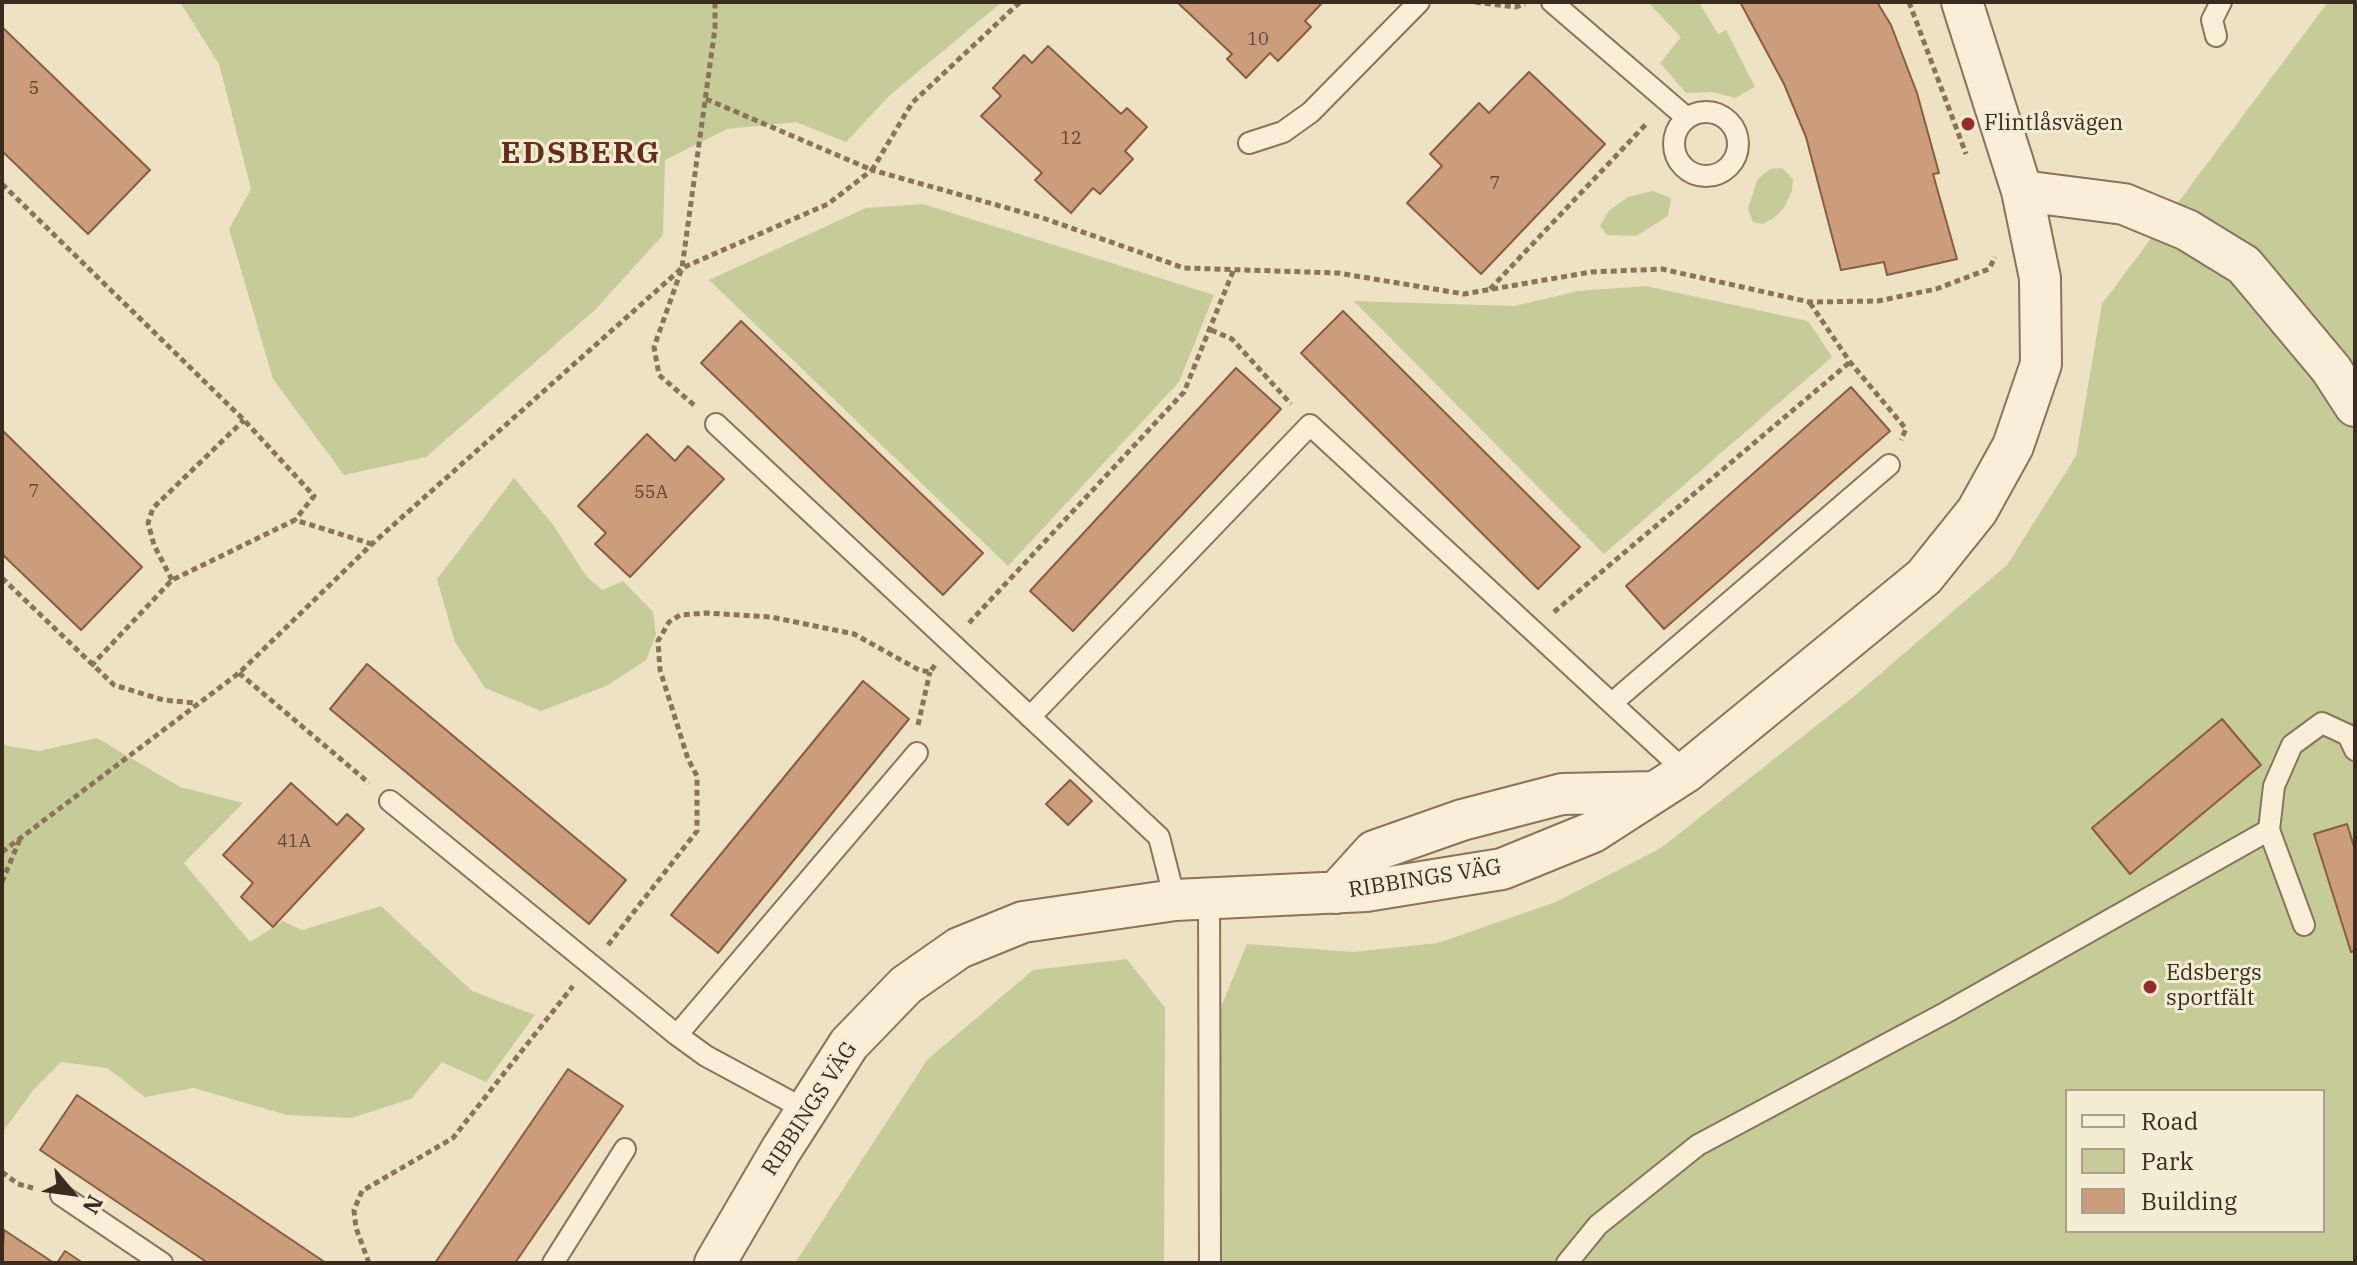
<!DOCTYPE html>
<meta charset="utf-8">
<style>
body{margin:0}
#map{position:relative;width:2357px;height:1265px;overflow:hidden;background:#eee2c4;font-family:"IBM Plex Serif",serif}
canvas{display:block}
.frame{position:absolute;inset:0;border:4px solid #392b1f;pointer-events:none}
.legend{position:absolute;left:2065px;top:1089px;width:260px;height:144px;box-sizing:border-box;background:#f5ecd4;border:2px solid #aa9f8c;margin:0;padding:10px 14px;list-style:none;font-size:24px;color:#392b1f}
.legend li{display:flex;align-items:center;gap:16px;height:40px}
.legend b{width:40px;border:2px solid #aa9f8c}
.north{position:absolute;left:32px;top:1153px;width:80px;height:80px;-webkit-text-stroke:6px #f5ecd4;paint-order:stroke;rotate:119deg;font-size:22px;font-weight:700;line-height:32px;text-align:center;color:#392b1f}
.north::after{content:'';display:block;margin:auto;width:28px;height:36px;background:#392b1f;clip-path:polygon(50% 0,100% 100%,50% 72%,0 100%)}
</style>
<div id="map">
<canvas width="2357" height="1265"></canvas>
<div class="frame"></div>
<ul class="legend">
<li><b style="height:10px;background:#f9efd8"></b>Road</li>
<li><b style="height:22px;background:#c6cc98"></b>Park</li>
<li><b style="height:22px;background:#cc9d7a"></b>Building</li>
</ul>
<div class="north">N</div>
</div>
<script>
const g = document.querySelector('canvas').getContext('2d');
g.lineJoin = 'round';
function paint(path, color) {
  g.fillStyle = color;
  g.fill(path, 'evenodd');
}
function shape(rows) {
  const path = new Path2D();
  for (const r of rows) {
    if (r.length === 3) {
      path.moveTo(r[0] + r[2], r[1]);
      path.arc(r[0], r[1], r[2], 0, 2 * Math.PI);
      continue;
    }
    path.moveTo(r[0], r[1]);
    for (let i = 2; i < r.length; i += 2) path.lineTo(r[i], r[i + 1]);
  }
  return path;
}
function stroke(path, color, width, dash) {
  g.strokeStyle = color;
  g.lineWidth = width;
  g.lineCap = dash ? 'butt' : 'round';
  g.setLineDash(dash || []);
  g.stroke(path);
}
function write(font, color, halo, rows, align = 'center') {
  g.font = font + ' "IBM Plex Serif",serif';
  g.lineWidth = 6;
  g.setLineDash([]);
  g.textBaseline = 'middle';
  g.strokeStyle = halo;
  g.fillStyle = color;
  for (const [text, x, y, turn = 0] of rows) {
    g.save();
    g.translate(x, y);
    g.rotate((+turn || 0) * Math.PI / 180);
    g.textAlign = isNaN(turn) ? turn : align;
    if (halo) g.strokeText(text, 0, 0);
    g.fillText(text, 0, 0);
    g.restore();
  }
}
paint(shape([
 [180,2,1002,2,890,95,846,142,796,122,727,129,665,160,663,235,595,310,426,457,344,475,273,379,229,229,251,189,219,64],
 [1648,2,1699,2,1718,34,1726,30,1755,87,1735,98,1712,92,1686,93,1660,63,1681,37],
 [2328,2,2355,2,2355,1263,1218,1263,1218,1014,1247,944,1353,952,1438,943,1556,902,1661,848,1858,693,2007,565,2076,456,2102,304],
 [2067,1091,2323,1091,2323,1231,2067,1231],
 [1782,168,1793,179,1792,191,1784,208,1774,218,1762,224,1753,222,1748,209,1757,180,1770,169],
 [1653,191,1671,198,1668,216,1636,236,1607,235,1600,226,1609,211,1628,197],
 [923,204,1214,295,1179,382,1008,566,709,280,866,208],
 [1646,286,1808,321,1832,357,1604,554,1354,301,1515,306,1578,291],
 [514,478,554,526,586,576,602,590,623,581,653,612,656,635,646,660,606,686,541,711,485,688,455,642,437,579],
 [97,738,180,787,243,803,184,863,250,942,283,921,302,930,381,906,472,991,535,1015,486,1082,442,1062,411,1099,351,1118,287,1115,194,1088,145,1097,107,1068,61,1062,34,1089,2,1133,2,745,39,751],
 [1127,959,1165,1008,1164,1263,795,1263,927,1060,1033,970]
]), '#c6cc98');
const building = shape([
 [1177,2,1323,2,1305,21,1311,27,1278,61,1270,53,1246,78,1227,59,1232,54,1177,2],
 [1740,2,1877,2,1891,25,1917,93,1939,173,1933,174,1957,259,1887,275,1884,262,1841,270,1806,137,1784,84,1740,2],
 [2,27,150,170,88,234,2,151,2,27],
 [1048,46,1121,114,1127,108,1147,127,1125,151,1133,159,1100,194,1093,188,1071,213,1035,180,1042,173,981,116,1001,96,993,88,1024,55,1032,63,1048,46],
 [1529,72,1605,144,1481,274,1407,203,1442,166,1430,154,1479,103,1489,113,1529,72],
 [1343,311,1580,547,1538,589,1301,353,1343,311],
 [741,321,983,553,943,595,701,363,741,321],
 [1236,368,1281,409,1073,631,1030,591,1236,368],
 [1851,387,1890,431,1664,629,1626,586,1851,387],
 [2,430,142,567,81,630,2,554,2,430],
 [647,434,675,461,688,446,724,479,630,577,595,544,606,533,578,506,647,434],
 [367,664,626,880,589,924,330,709,367,664],
 [863,681,909,719,718,953,671,915,863,681],
 [2222,719,2261,765,2130,874,2092,828,2222,719],
 [1070,780,1092,801,1068,825,1046,804,1070,780],
 [291,783,337,825,347,814,364,829,273,927,241,897,253,883,223,855,291,783],
 [2347,824,2355,850,2355,950,2351,952,2314,834,2347,824],
 [568,1069,623,1106,515,1263,435,1263,568,1069],
 [77,1095,326,1263,208,1263,40,1150,77,1095],
 [4,1230,54,1263,2,1263,4,1230],
 [65,1251,83,1263,57,1263,65,1251]
]);
paint(building, '#cc9d7a');
stroke(building, '#885d41', 2);
const service = shape([
 [1552,2,1687,118],
 [2216,36,2212,20,2221,2],
 [1706,144,32],
 [1249,143,1283,132,1311,112,1419,2],
 [716,424,1159,837,1175,900],
 [1612,703,1889,465],
 [1030,717,1310,425,1686,772],
 [390,801,677,1035,706,1056,806,1110],
 [2269,830,2304,925],
 [1209,900,1210,1263],
 [677,1035,917,753],
 [61,1195,162,1263],
 [553,1263,625,1149],
 [1567,1263,1598,1225,1698,1145,1945,1013,2269,830,2274,786,2292,745,2322,723,2348,735,2355,750]
]);
const minor = shape([
 [2022,191,2124,204,2187,230,2244,265,2331,369,2355,406],
 [1336,893,1374,851,1462,820,1562,794,1655,792],
 [715,1263,781,1150,849,1044,906,985,959,948,1023,922,1175,900,1366,891,1502,869,1593,832,1686,772,1924,577,1977,511,2013,446,2041,364,2040,278,2022,191,1962,2]
]);
stroke(service, '#89735b', 24);
stroke(minor, '#89735b', 44);
stroke(shape([
 [1475,2,1515,7,1525,4],
 [1909,2,1966,154],
 [706,99,872,170,912,103,1020,2],
 [2,184,244,420,314,496,295,520],
 [1490,289,1648,122],
 [1810,303,1850,362,1906,429,1901,440],
 [1211,330,1232,339,1291,404],
 [694,405,659,375,654,347,682,268,715,28,715,2],
 [2,578,114,685,163,700,195,703],
 [172,580,154,545,148,523,153,508,244,420],
 [1554,612,1850,362],
 [969,623,1184,392,1234,269],
 [91,666,172,580,295,520,372,544],
 [239,673,369,783],
 [918,725,930,672],
 [2,852,239,673,372,544,682,268,828,204,872,170,1043,218,1184,268,1338,273,1464,294,1591,272,1662,269,1809,302,1878,301,1936,289,1989,269,1995,257],
 [2,882,20,839],
 [608,945,697,831,697,776,688,759,660,670,658,641,669,622,680,615,706,613,771,617,854,634,919,670,930,672,935,665],
 [2,1172,18,1184,33,1188],
 [369,1263,356,1228,354,1210,362,1191,453,1138,573,986]
]), '#89735b', 5, [6, 4]);
stroke(service, '#f9efd8', 20);
stroke(minor, '#f9efd8', 40);
for (const [x, y, r, color] of [
 [1968,124,8,"#972b2b"],
 [2150,987,8,"#972b2b"]
]) {
  const dot = new Path2D();
  dot.arc(x, y, r, 0, 2 * Math.PI);
  g.fillStyle = color;
  g.fill(dot);
  stroke(dot, '#f5ecd4', 3);
}
write('18px', '#5e4836', null, [
 ["10",1258,40],
 ["5",34,89],
 ["12",1071,139],
 ["7",1495,184],
 ["7",34,492],
 ["55A",651,493],
 ["41A",294,842]
]);
write('22px', '#392b1f', '#f5ecd4', [
 ["Flintlåsvägen",1984,124],
 ["Edsbergs",2166,974],
 ["sportfält",2166,999]
], 'left');
write('22px', '#392b1f', '#f5ecd4', [
 ["RIBBINGS VÄG",1425,879,-9],
 ["RIBBINGS VÄG",810,1109,-57]
]);
g.letterSpacing = '2px';
write('bold 30px', '#652d1e', '#f5ecd4', [
 ["EDSBERG",581,154]
]);
g.letterSpacing = '0px';
</script>
